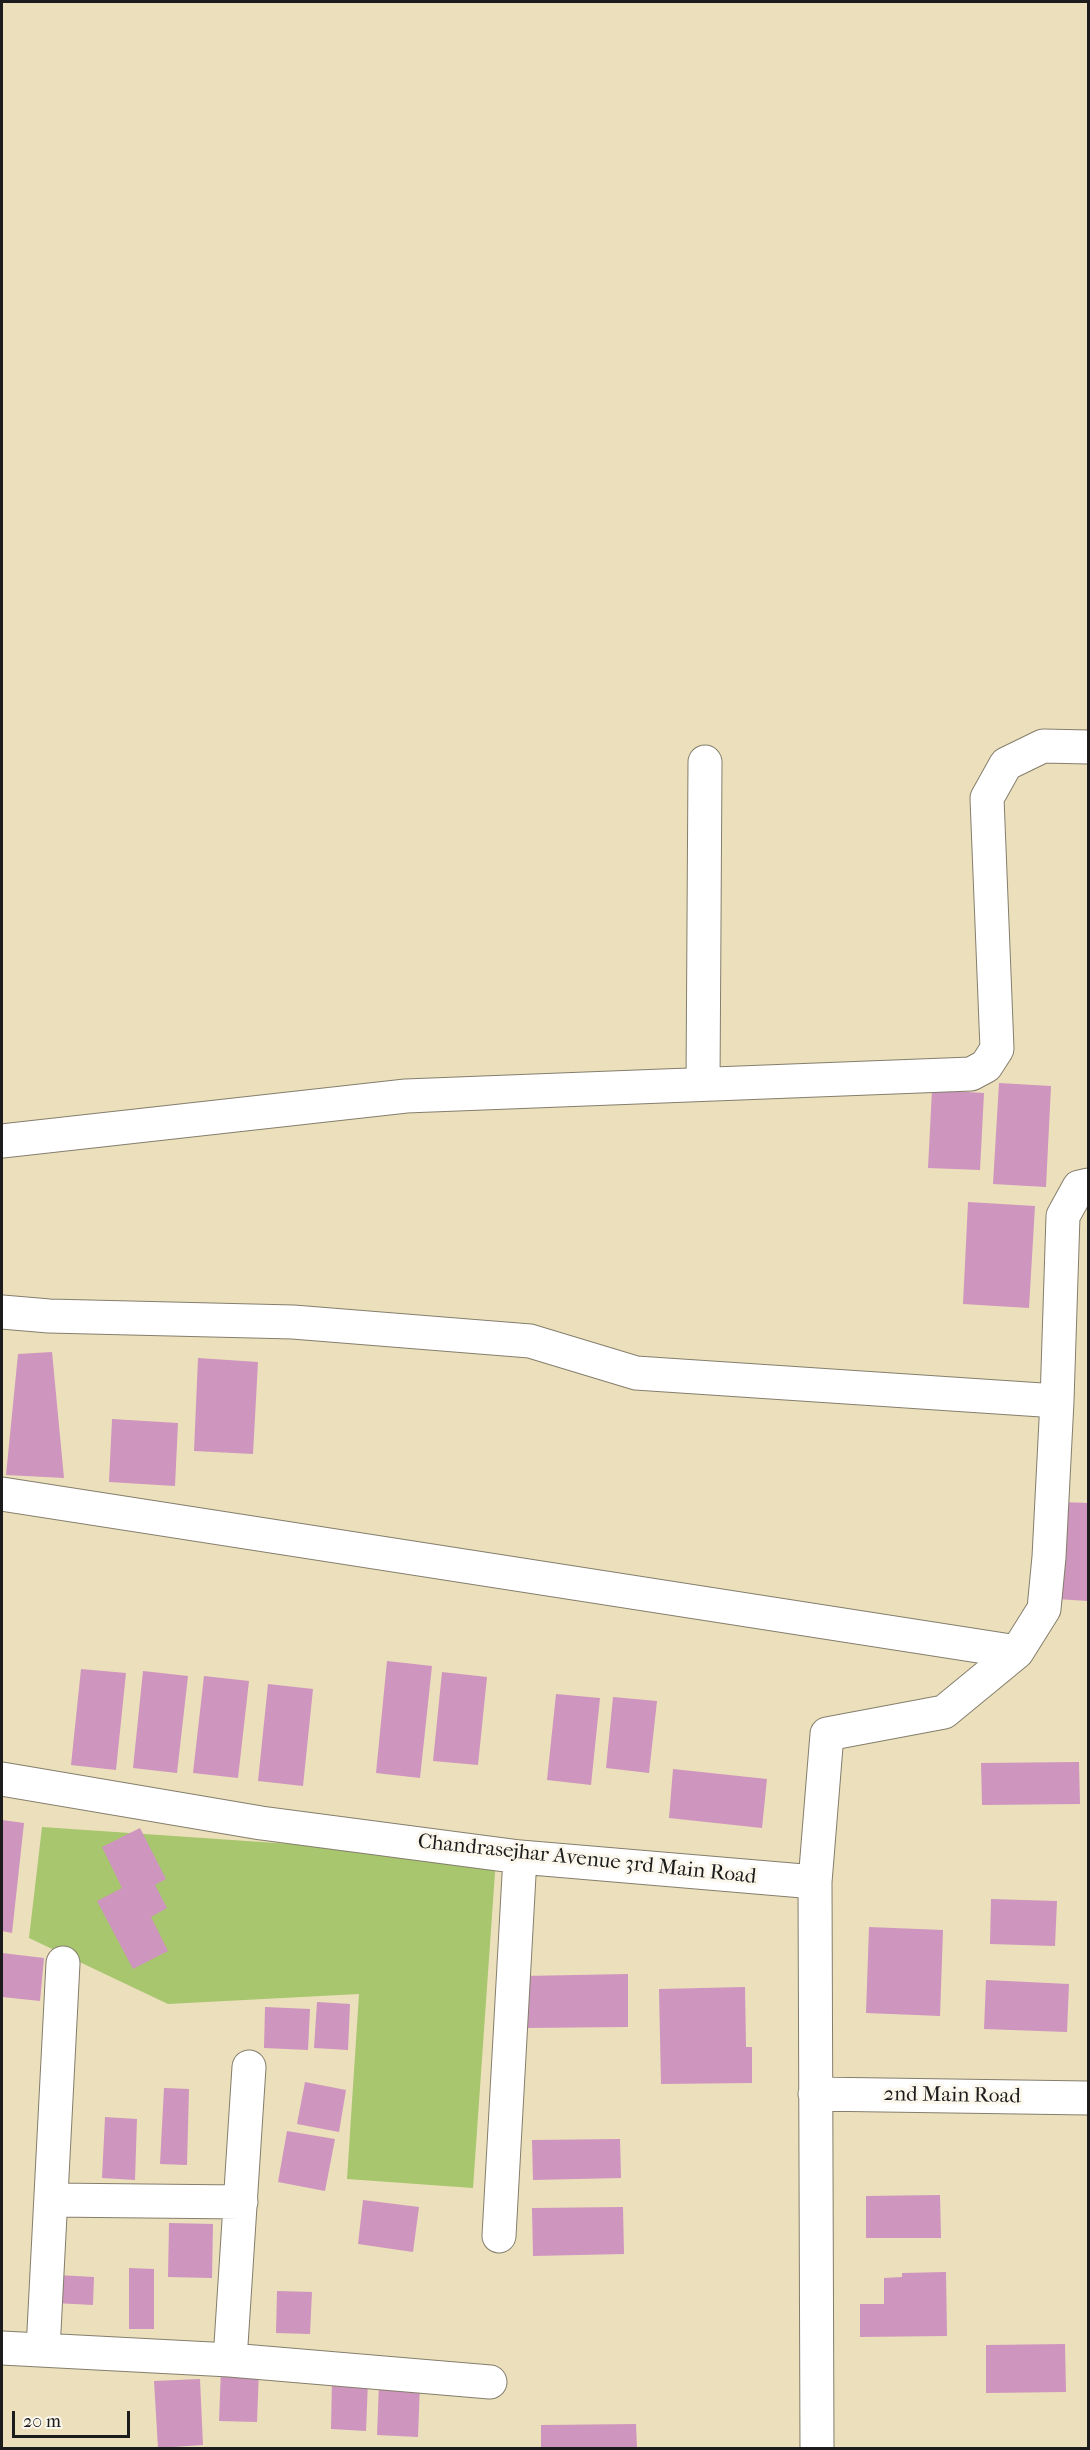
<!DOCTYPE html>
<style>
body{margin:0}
#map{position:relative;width:1090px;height:2450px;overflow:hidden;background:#ecdfbc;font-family:"IM FELL French Canon",serif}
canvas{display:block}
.frame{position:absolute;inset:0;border:3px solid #1c1c1c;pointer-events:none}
.scale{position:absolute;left:12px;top:2411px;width:118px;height:27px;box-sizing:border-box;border:3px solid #1c1c1c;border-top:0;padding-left:8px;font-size:18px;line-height:21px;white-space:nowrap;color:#1c1c1c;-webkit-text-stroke:4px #fbf7ec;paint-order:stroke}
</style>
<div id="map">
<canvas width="1090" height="2450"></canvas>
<div class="frame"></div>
<div class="scale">20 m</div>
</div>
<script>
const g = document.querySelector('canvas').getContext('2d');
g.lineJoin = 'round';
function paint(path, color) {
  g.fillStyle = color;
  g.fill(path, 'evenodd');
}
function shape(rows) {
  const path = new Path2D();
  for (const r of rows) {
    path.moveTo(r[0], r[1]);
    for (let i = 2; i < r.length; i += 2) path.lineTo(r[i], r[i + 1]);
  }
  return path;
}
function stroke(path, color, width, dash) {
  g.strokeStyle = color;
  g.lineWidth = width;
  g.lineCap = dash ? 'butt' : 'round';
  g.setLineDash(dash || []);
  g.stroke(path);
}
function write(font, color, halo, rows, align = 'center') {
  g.font = font + ' "IM FELL French Canon",serif';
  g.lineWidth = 6;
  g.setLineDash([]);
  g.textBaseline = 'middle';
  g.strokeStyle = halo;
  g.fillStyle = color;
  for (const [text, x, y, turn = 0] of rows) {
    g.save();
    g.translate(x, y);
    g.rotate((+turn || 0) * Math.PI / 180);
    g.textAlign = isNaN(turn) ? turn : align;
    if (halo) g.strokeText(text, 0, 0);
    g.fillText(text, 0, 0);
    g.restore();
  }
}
paint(shape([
 [42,1827,496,1858,473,2188,347,2179,359,1994,168,2004,29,1938]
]), '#a7c66e');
paint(shape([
 [999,1083,1051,1086,1046,1187,993,1184],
 [932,1090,984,1093,980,1170,928,1168],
 [968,1202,1035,1206,1029,1308,963,1304],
 [52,1352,64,1478,6,1475,18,1354],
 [198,1358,258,1362,253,1454,194,1451],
 [112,1419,178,1423,175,1486,109,1482],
 [1062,1502,1088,1503,1088,1601,1056,1599],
 [387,1661,432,1666,420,1778,376,1773],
 [81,1669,126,1673,116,1770,71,1765],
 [143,1671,188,1676,177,1773,133,1768],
 [442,1672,487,1677,478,1765,433,1761],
 [204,1676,249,1681,238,1778,193,1773],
 [268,1684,313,1689,303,1786,258,1781],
 [556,1694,600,1698,591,1785,547,1780],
 [613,1697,657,1701,649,1773,606,1768],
 [1079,1762,1080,1804,982,1805,981,1763],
 [673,1769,767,1779,762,1828,669,1818],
 [2,1820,24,1823,12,1933,2,1931],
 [140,1828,166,1879,155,1885,167,1908,151,1917,168,1951,133,1969,97,1901,122,1888,102,1847],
 [991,1899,1057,1901,1055,1946,990,1944],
 [869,1927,943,1930,940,2016,866,2013],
 [2,1953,44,1958,40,2001,2,1997],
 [628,1974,628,2027,524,2028,523,1976],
 [986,1980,1069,1984,1067,2032,984,2029],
 [745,1987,746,2047,752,2047,752,2083,661,2084,659,1989],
 [317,2002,350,2004,348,2050,314,2048],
 [265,2007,310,2009,308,2050,264,2048],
 [305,2082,346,2090,339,2132,297,2124],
 [164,2088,189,2089,187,2165,160,2164],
 [105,2117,137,2119,135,2180,102,2178],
 [287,2131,335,2139,325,2191,278,2182],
 [620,2139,621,2178,533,2180,532,2140],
 [940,2195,941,2238,866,2238,866,2196],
 [363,2200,419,2207,413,2252,358,2244],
 [623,2207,624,2254,533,2256,532,2208],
 [169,2223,213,2224,212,2278,168,2277],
 [129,2268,154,2269,154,2329,129,2329],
 [946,2272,947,2336,860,2337,860,2304,884,2304,884,2278,902,2277,902,2273],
 [57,2275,94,2277,93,2305,55,2303],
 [277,2291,312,2292,310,2334,276,2333],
 [1065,2344,1066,2392,986,2393,986,2345],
 [221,2369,259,2370,257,2422,219,2421],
 [200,2379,203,2445,158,2448,154,2381],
 [332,2379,368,2381,366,2431,331,2429],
 [379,2383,420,2384,418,2437,377,2435],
 [636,2424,637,2448,541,2448,541,2425]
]), '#ce95be');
const street = shape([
 [703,1084,705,762],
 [2,1141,406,1096,971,1074,986,1066,997,1049,987,798,1006,764,1043,746,1088,747],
 [2,1312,49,1316,293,1322,530,1341,636,1373,1057,1401,1049,1557,1044,1609,1017,1652,2,1494],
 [1057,1401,1063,1216,1079,1187,1088,1185],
 [2,1779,261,1823,520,1857,815,1882,827,1734,944,1712,1017,1652],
 [815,1882,817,2448],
 [815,2094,1088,2098],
 [51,2200,241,2202],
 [499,2236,520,1857],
 [2,2348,230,2360,490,2382],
 [43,2350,63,1963],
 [230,2360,249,2067]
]);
stroke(street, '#847e6c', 35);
stroke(street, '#fff', 33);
write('21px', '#1c1c1c', '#fbf7ec', [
 ["Chandrasejhar Avenue 3rd Main Road",587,1860,6],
 ["2nd Main Road",952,2096,1]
]);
</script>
